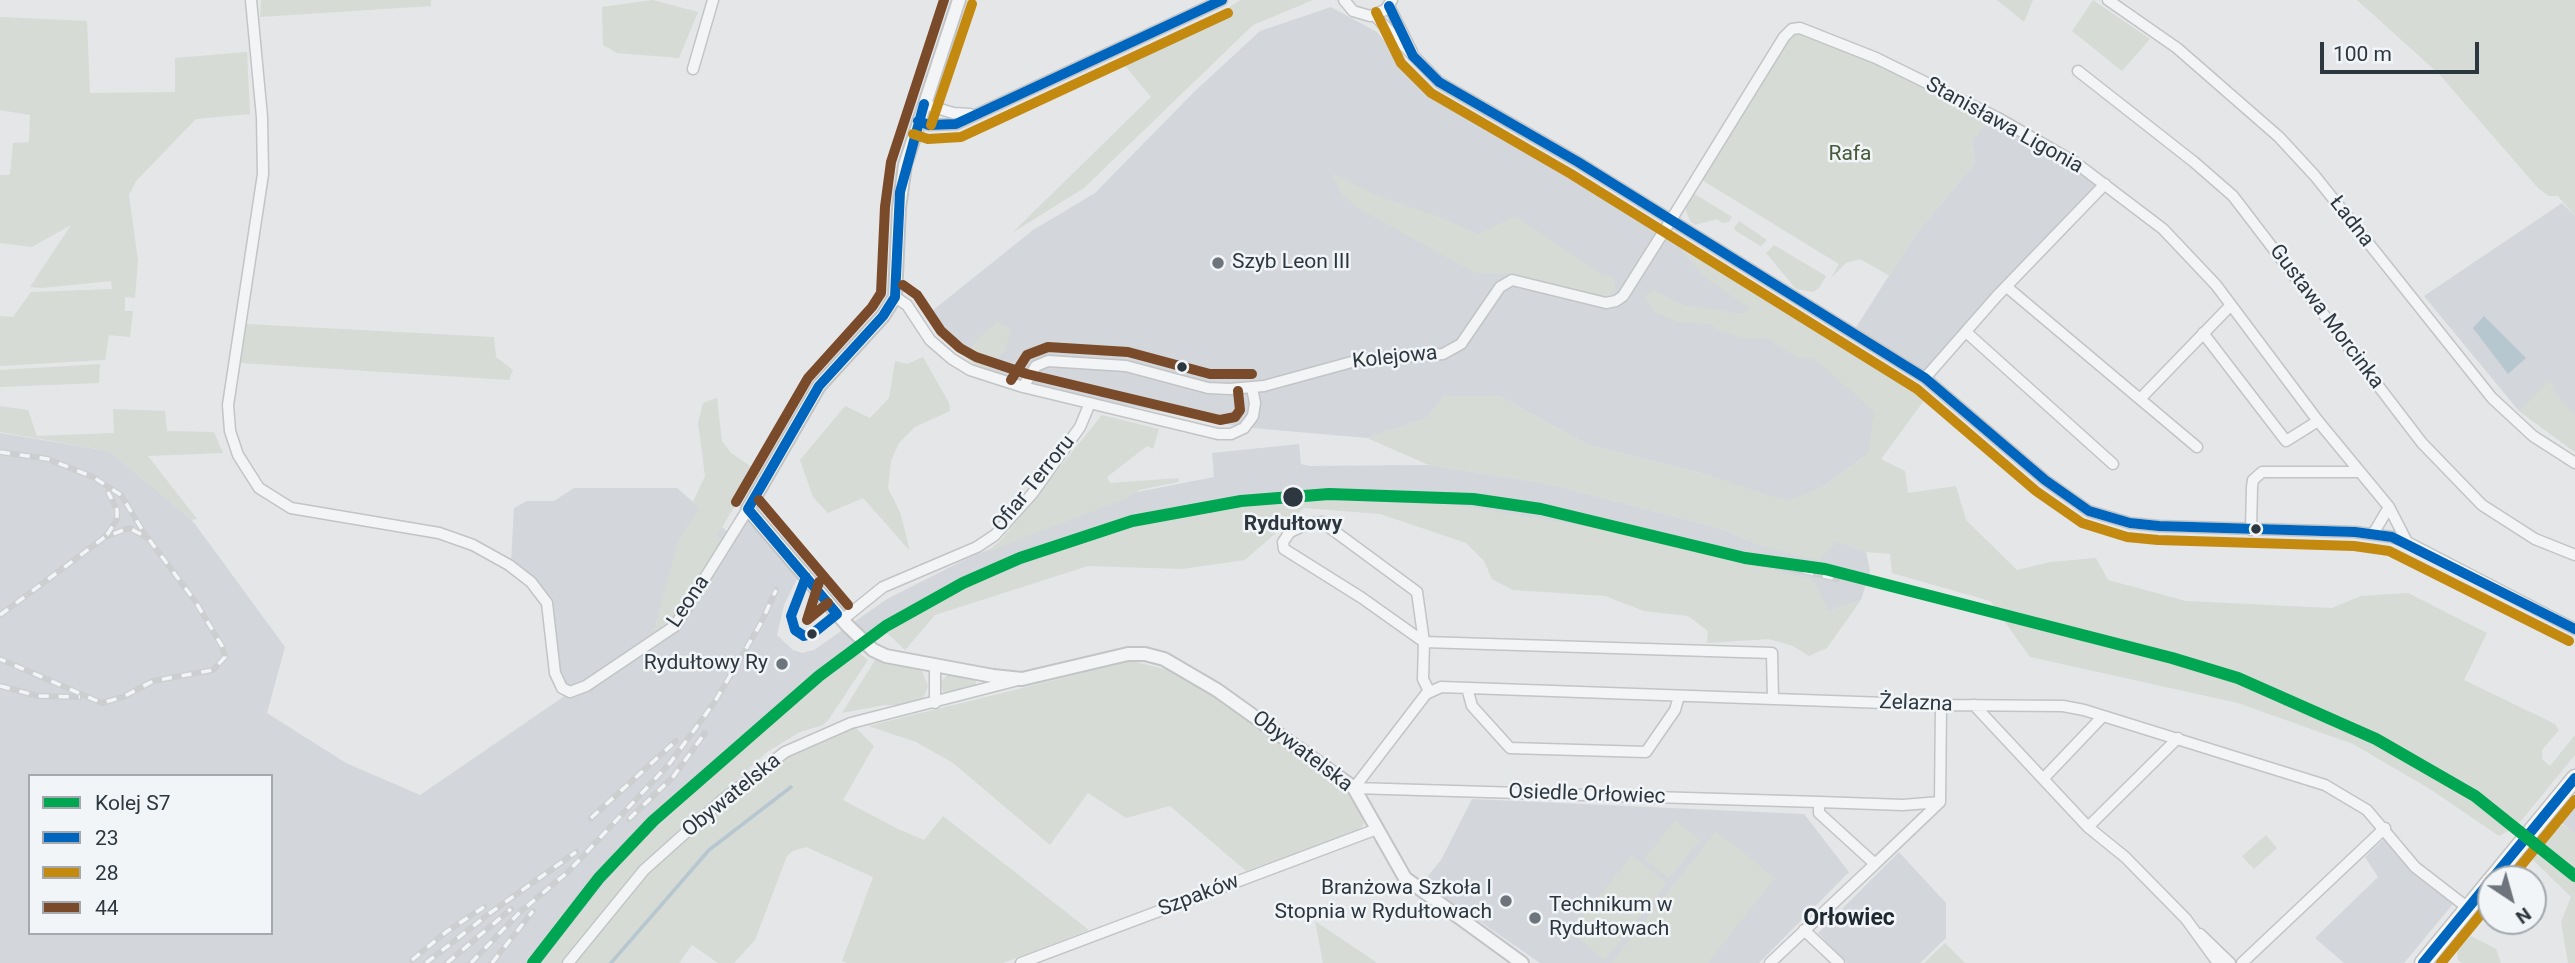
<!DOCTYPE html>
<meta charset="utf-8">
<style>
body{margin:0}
#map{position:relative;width:2575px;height:963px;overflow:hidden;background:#e4e6e8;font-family:Roboto,sans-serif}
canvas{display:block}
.legend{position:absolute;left:28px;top:774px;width:245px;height:161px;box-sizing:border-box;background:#f2f5f7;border:2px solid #a3a9ae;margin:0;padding:9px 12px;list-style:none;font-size:21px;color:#2d3740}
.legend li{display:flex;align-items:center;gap:14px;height:35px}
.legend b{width:35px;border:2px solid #a3a9ae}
.north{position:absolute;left:2477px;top:865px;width:70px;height:70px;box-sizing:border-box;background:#f2f5f7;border:2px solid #a3a9ae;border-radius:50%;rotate:144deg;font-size:19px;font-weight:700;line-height:28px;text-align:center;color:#2d3740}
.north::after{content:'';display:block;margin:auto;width:24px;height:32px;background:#6d747b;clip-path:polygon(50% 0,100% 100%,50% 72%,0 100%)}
.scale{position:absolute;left:2320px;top:42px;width:159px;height:32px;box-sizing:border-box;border:4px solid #2d3740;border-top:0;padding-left:9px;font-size:21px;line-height:24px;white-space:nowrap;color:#2d3740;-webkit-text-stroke:5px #f2f5f7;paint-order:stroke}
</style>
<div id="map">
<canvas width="2575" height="963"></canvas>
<ul class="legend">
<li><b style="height:9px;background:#00a651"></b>Kolej S7</li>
<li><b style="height:9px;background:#0065bd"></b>23</li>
<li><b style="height:9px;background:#c48a10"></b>28</li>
<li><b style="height:9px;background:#7a4b2a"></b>44</li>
</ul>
<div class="north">N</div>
<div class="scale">100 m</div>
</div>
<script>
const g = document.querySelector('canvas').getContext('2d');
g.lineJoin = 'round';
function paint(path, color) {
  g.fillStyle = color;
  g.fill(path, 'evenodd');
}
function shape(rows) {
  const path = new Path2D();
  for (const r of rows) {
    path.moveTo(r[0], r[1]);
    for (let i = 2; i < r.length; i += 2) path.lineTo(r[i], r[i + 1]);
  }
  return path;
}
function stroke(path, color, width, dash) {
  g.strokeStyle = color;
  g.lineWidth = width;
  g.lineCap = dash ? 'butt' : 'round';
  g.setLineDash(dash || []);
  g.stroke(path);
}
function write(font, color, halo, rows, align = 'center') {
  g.font = font + ' Roboto,sans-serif';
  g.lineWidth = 5;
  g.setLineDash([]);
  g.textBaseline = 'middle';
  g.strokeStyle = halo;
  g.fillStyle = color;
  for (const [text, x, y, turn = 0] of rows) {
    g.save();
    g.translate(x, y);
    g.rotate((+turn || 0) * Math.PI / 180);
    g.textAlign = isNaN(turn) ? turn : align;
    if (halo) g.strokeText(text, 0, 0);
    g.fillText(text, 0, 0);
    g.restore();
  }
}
paint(shape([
 [1331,7,1377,32,1415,79,1435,93,1574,170,1927,396,1881,459,1869,453,1823,487,1787,502,1700,473,1588,445,1499,396,1444,396,1427,418,1367,438,1241,427,1115,403,983,371,954,348,927,315,1033,230,1095,193,1194,92,1260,31],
 [1998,118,2105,184,1925,378,1853,332,1915,235,1975,163,1972,140,1981,128],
 [2562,203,2575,216,2575,452,2519,411,2424,296],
 [0,433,109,451,192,520,285,647,267,713,346,763,420,795,569,693,562,688,549,608,511,562,514,508,527,501,554,501,574,488,677,488,729,533,748,509,801,571,784,605,777,635,793,650,802,653,814,650,887,599,970,557,1127,494,1214,477,1212,453,1299,444,1301,464,1309,466,1428,465,1544,483,1716,527,1765,547,1837,541,1866,552,1870,571,1861,600,1828,611,1412,498,1345,497,1264,503,1219,511,1094,537,965,588,884,630,766,726,632,850,542,963,0,963],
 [30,776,271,776,271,933,30,933],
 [2575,798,2575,834,2558,820],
 [1472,799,1804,814,1849,872,1759,963,1540,963,1423,882,1441,860],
 [2385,838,2410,868,2453,904,2404,963,2344,963,2315,938,2378,877,2365,857],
 [1899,852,1946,903,1946,938,1920,963,1847,963,1818,933]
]), '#d3d6db');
paint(shape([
 [261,0,431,0,431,6,260,17],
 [653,0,698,12,679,58,617,53,603,45,602,7],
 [1240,0,1313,0,1253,25,1084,188,1012,233,1151,97,1122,62,1211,19],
 [1997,0,2033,0,2024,22],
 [2093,0,2150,39,2122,71,2072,31],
 [2357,0,2575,0,2575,216,2558,196,2549,196,2538,188,2439,74],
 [0,17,87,21,90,93,175,92,175,58,247,52,250,114,196,119,136,181,129,195,138,261,135,298,125,297,125,311,133,311,130,337,109,335,105,360,0,366,0,316,13,317,31,292,112,289,111,281,42,288,30,287,71,225,32,247,0,243,0,175,10,175,13,143,29,142,30,115,0,110],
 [1800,28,1998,118,1981,128,1978,136,1972,140,1975,163,1915,235,1890,276,1860,259,1846,263,1831,278,1839,264,1697,177,1784,37],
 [1335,174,1375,195,1440,217,1478,234,1515,216,1603,275,1614,277,1616,290,1607,298,1513,274,1475,273,1358,208,1343,196,1332,176],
 [1693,193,1732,217,1729,222,1722,223,1717,219,1695,225,1690,221,1685,208],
 [1739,221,1767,240,1761,246,1757,244,1736,231,1734,228],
 [1774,245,1826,276,1819,288,1813,292,1796,289,1766,253],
 [1685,247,1693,248,1927,396,1881,459,1905,471,1908,493,1956,486,1966,520,2017,570,2050,562,2096,558,2108,580,2186,601,2332,608,2361,596,2408,593,2487,633,2464,680,2555,724,2559,730,2542,750,2542,759,2550,766,2575,735,2575,755,2516,827,2499,836,2430,789,2353,744,2238,703,2030,657,1990,601,1892,573,1890,554,1866,552,1837,541,1819,561,1765,547,1716,527,1544,483,1431,466,1367,438,1427,418,1444,396,1499,396,1588,445,1700,473,1787,501,1823,487,1868,454,1874,411,1813,358,1798,358,1766,338,1746,339,1718,330,1710,324,1678,322,1654,312,1645,298,1653,290,1684,305,1737,313,1745,313,1749,308,1703,276,1682,252],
 [997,322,1012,329,1004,352,992,366,980,368,965,356,977,339],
 [246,324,494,337,496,357,513,370,509,380,241,363],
 [923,357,949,403,950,411,915,427,899,443,891,461,888,488,900,512,910,551,863,498,828,513,813,497,800,460,845,406,870,418,889,398,895,361,907,364],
 [100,364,99,383,0,387,0,370],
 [2549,381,2556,387,2553,391,2575,414,2575,452,2519,411],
 [717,398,722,441,731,453,756,470,717,536,723,539,686,605,671,626,651,640,679,538,699,508,693,502,705,476,698,423,703,403],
 [0,406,28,410,37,436,114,433,113,409,165,411,167,431,214,432,223,453,148,456,197,519,192,520,109,451,0,432],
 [1102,415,1159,429,1153,449,1147,446,1107,477,1110,483,1179,478,1178,482,1139,490,1127,498,985,553,1001,540],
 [1345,497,1412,498,1616,531,1814,580,1828,611,1861,600,1827,648,1809,656,1793,646,1769,639,1707,643,1708,631,1688,616,1644,611,1605,596,1513,590,1492,579,1484,561,1466,543,1380,514,1304,508,1245,560,1182,569,1088,566,935,615,905,650,884,630,965,588,1094,537,1147,524,1264,503],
 [858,652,868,660,829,719,823,725,800,732,767,752,627,881,563,963,542,963,632,850,766,726],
 [875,660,922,671,928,686,923,699,909,705,884,705,842,713],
 [1132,661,1176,672,1257,721,1352,794,1363,815,1364,824,1358,831,1246,871,1170,806,1126,818,1088,793,1050,845,953,763,916,742,868,726],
 [949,674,975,678,977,688,943,692,940,682],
 [851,723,874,746,843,800,898,829,924,840,943,816,1089,930,1003,963,847,963,842,961,873,877,806,847,793,851,787,856,755,940,734,963,718,963,692,945,679,963,568,963,644,870,763,766],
 [1675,820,1700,840,1669,879,1644,859],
 [2563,825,2575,834,2575,963,2568,963,2561,922,2571,897,2528,855,2550,833],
 [1716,831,1775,878,1708,963,1611,963],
 [2266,835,2277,848,2254,869,2242,856],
 [1632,855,1667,883,1605,960,1570,932],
 [1315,921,1376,962,1375,963,1323,963],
 [2471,936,2496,949,2501,963,2462,963,2458,960,2457,951],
 [1945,943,1965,963,1924,963]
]), '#d6dbd5');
paint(shape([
 [2484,316,2526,358,2508,374,2473,328]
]), '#b6c7d0');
stroke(shape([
 [611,963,709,850,791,787]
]), '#b6c7d0', 3.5);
const minor = shape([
 [251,0,262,117,263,174,228,405,230,431,238,455,259,488,291,508,439,533,473,545,509,565,531,582,547,603,555,673,562,688,570,692,586,686,675,626,748,509],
 [1344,0,1353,11,1370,16,1385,10,1392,0],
 [2108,0,2177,48,2279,137,2315,176,2492,398,2533,436,2575,463],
 [1389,6,1412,52],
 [1375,16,1439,82,1578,162,1925,378,2045,480,2089,511,2130,523,2159,526,2355,532,2392,537,2407,542,2575,629],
 [693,69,713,0],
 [2078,71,2194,162,2233,196,2422,443,2482,505,2535,539,2575,555],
 [924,104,953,113,970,114],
 [918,121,929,125,956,124,1222,0],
 [2008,288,2197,447],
 [895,297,907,305,930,340,952,359,970,370,1023,387,1218,434,1231,434,1244,428,1253,416,1255,403,1252,388],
 [1966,332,2113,464],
 [2203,333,2286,441,2318,421],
 [1925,378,1997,296,2105,184],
 [1023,387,1036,366,1048,361,1126,366,1208,388,1230,389,1264,386,1359,360,1443,354,1461,344,1500,287,1512,280,1606,303,1616,301,1623,296,1671,220,1784,37,1792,29,1800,28,1876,58,1998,118,2076,163,2163,229,2216,285,2318,421,2389,507,2407,542],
 [2140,399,2231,305],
 [1322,522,1417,592,1424,642,1362,598,1284,549,1283,542,1290,532,1307,524,1322,522],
 [2251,530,2252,487,2253,480,2262,472,2360,472],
 [2373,534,2389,507],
 [842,620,883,587,977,547,995,535,1032,494,1080,427,1090,403],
 [1467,688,1472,706,1510,748,1646,752,1675,710,1679,696],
 [1429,691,1423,679,1424,642,1772,653,1773,699],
 [935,703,935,666],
 [1974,705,2088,827,2125,857,2186,919,2218,963],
 [2043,779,2103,716],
 [1354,788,1426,694,1441,687,1941,705,2063,706,2084,710,2325,785,2367,810,2415,867,2468,908],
 [1354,788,1819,802,1819,813,1875,864,1770,963],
 [1819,802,1903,805,1940,802],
 [2088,827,2178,738],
 [1875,864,1940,802,1941,705],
 [1804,930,1839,963],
 [2200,934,2230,963],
 [568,963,644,870,721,801,785,752,851,723,1022,679],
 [1021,963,1377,829],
 [2242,963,2385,828]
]);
const tertiary = shape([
 [959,0,905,165,899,208,895,297,883,316,819,386,748,509,847,625,873,650,886,656,993,676,1022,679,1128,654,1145,654,1164,659,1217,690,1354,788,1405,878,1522,963]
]);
const primary = shape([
 [2492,879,2575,778],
 [2423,963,2491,880]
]);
stroke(minor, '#c2c4c6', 13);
stroke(tertiary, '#c2c4c6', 16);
stroke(primary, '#c1c3c5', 19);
stroke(minor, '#f3f4f5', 10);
stroke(tertiary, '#f3f4f5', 12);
stroke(primary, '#f7f7f7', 16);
const rail = shape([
 [0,452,48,459,93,477,121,495,146,536],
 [107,535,117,519,117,510,108,492],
 [1745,558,1837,579],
 [0,615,105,537,129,528,148,538,195,601,222,646,225,657,213,670,153,681,123,697,102,703,0,659],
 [0,686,38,696,80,697],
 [591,818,676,741],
 [629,819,673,777,705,733],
 [412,960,446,932,484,907],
 [426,963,490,913,576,852],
 [447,963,511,909],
 [471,963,520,912,568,872,670,763,714,703,761,623,776,590],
 [492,963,533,911]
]);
stroke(rail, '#ccced0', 6);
stroke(rail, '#f2f5f7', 3.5, [10]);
stroke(shape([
 [1389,6,1413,56,1439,82,1578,162,1925,378,2045,480,2089,511,2130,523,2159,526,2355,532,2392,537,2575,629],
 [918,121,929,125,956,124,1222,0],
 [748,509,819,386,883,316,895,297,900,192,924,104],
 [748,509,837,614],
 [806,577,791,616,795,630,804,636,812,634,837,614],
 [2492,879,2575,778],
 [2423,963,2491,880]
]), '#0065bd', 10);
stroke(shape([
 [1376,12,1401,63,1431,93,1571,174,1917,389,2036,491,2082,523,2127,537,2158,540,2354,546,2389,551,2569,641],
 [931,125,972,4],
 [913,134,928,139,961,137,1228,13],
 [2510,879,2575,800],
 [2441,963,2491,902]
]), '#c48a10', 10);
stroke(shape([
 [903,285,917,295,941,331,960,348,976,357,1027,374,1220,420,1235,417,1240,410,1238,391],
 [1011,380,1027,355,1048,347,1128,352,1210,374,1252,374],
 [759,500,848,605],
 [736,502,808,378,872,307,881,293,885,207,891,162,944,0],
 [819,582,807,620,828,603]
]), '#7a4b2a', 10);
stroke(shape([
 [533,963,599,878,653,821,819,676,886,626,963,583,1020,558,1132,521,1241,501,1329,494,1473,499,1541,509,1745,558,1825,569,2172,658,2238,678,2376,739,2475,796,2575,876]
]), '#00a651', 12);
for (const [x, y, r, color] of [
 [1218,263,7,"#6d747b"],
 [1182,367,6,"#2d3740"],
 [1293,497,11,"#2d3740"],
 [2256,529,6,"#2d3740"],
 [812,634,6,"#2d3740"],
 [782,664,7,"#6d747b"],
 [1506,901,7,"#6d747b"],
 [1535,918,7,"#6d747b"]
]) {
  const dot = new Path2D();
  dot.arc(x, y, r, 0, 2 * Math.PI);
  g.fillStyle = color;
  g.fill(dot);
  stroke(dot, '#f2f5f7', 2.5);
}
write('21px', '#2d3740', '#f2f5f7', [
 ["Stanisława Ligonia",2004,126,29],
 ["Ładna",2351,222,52],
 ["Gustawa Morcinka",2326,317,53],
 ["Kolejowa",1395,358,-6],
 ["Ofiar Terroru",1034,484,-51],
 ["Leona",689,602,-56],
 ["Żelazna",1916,704,2],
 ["Obywatelska",1302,752,37],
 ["Osiedle Orłowiec",1587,795,2],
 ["Obywatelska",732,796,-39],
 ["Szpaków",1199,896,-21]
]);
write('21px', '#475a3b', '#f2f5f7', [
 ["Rafa",1850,155]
]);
write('21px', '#2d3740', '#f2f5f7', [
 ["Szyb Leon III",1232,263],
 ["Rydułtowy Ry",768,664,"right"],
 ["Branżowa Szkoła I",1492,889,"right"],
 ["Stopnia w Rydułtowach",1492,913,"right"],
 ["Technikum w",1549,906],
 ["Rydułtowach",1549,930]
], 'left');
write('bold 21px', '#2d3740', '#f2f5f7', [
 ["Rydułtowy",1293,525]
]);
write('bold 23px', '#1e2831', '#f2f5f7', [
 ["Orłowiec",1849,919]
]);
</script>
